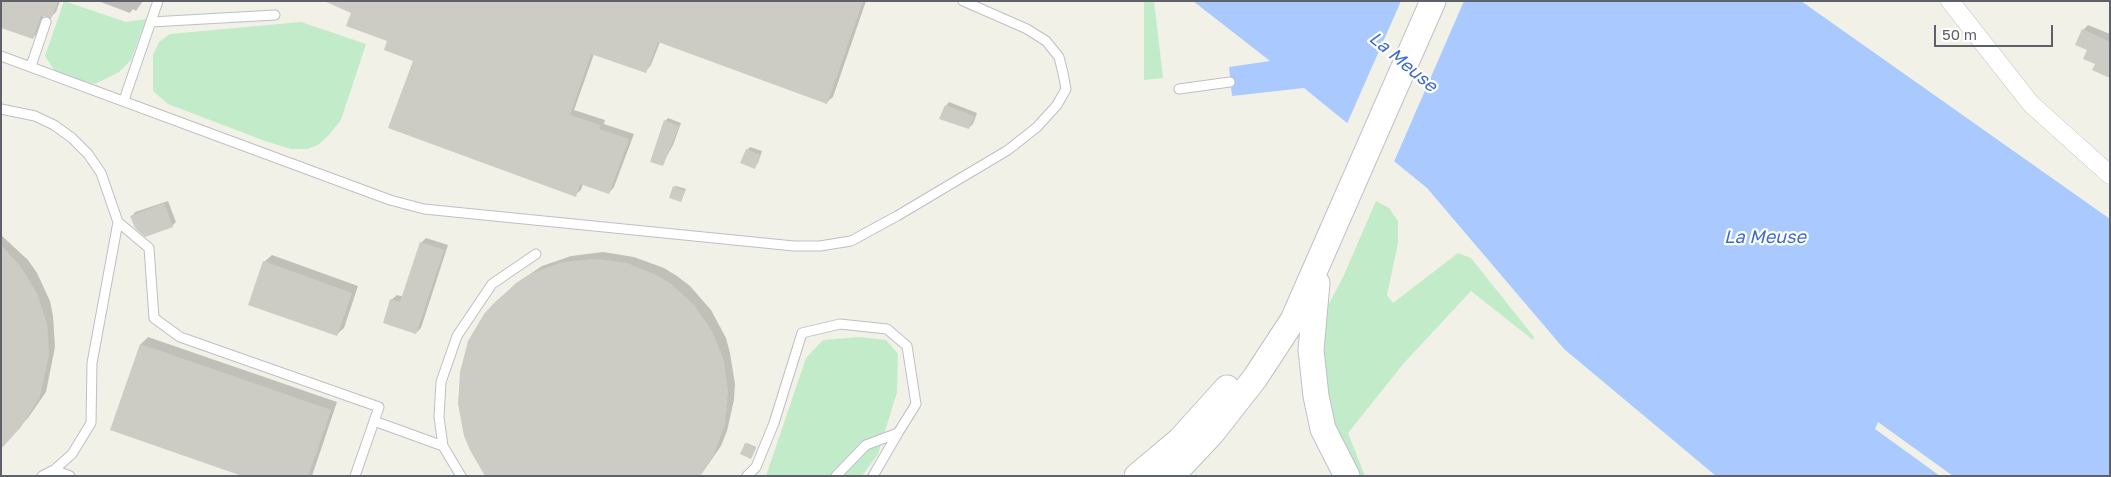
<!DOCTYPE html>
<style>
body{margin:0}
#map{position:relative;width:2111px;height:477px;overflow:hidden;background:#f2f1e7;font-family:"Golos Text",sans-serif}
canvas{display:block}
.frame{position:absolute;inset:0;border:2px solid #5e6169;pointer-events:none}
.scale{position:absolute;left:1934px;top:25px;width:119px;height:22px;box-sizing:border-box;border:2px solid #5e6169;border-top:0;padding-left:6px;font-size:15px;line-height:18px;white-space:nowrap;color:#5e6169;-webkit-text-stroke:4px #fff;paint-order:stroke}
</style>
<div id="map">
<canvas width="2111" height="477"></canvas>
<div class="frame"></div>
<div class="scale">50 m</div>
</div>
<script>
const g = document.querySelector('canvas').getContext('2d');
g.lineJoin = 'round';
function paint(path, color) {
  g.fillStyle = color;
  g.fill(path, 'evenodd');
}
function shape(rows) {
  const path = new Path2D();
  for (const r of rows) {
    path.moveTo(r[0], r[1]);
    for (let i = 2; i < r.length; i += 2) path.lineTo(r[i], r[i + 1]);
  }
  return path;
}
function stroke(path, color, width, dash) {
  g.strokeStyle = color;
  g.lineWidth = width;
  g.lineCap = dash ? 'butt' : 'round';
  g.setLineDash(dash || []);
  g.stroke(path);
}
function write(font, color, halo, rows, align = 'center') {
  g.font = font + ' "Golos Text",sans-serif';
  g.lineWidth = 4.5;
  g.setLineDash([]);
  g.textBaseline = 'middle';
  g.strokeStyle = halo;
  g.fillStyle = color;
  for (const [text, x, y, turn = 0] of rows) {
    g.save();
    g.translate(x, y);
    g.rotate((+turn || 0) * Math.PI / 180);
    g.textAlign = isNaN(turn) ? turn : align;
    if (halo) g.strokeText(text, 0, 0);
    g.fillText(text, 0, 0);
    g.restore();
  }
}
paint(shape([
 [64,1,126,22,146,19,131,60,119,72,95,84,56,73,45,56],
 [1144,1,1154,1,1163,78,1144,80],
 [301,22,366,44,341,120,329,135,318,145,307,149,291,149,265,141,168,104,153,91,153,55,159,42,170,34],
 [1376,201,1389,208,1398,221,1398,243,1387,295,1393,303,1458,253,1471,258,1534,337,1533,340,1471,291,1404,363,1348,433,1365,476,1356,476,1336,431,1322,365,1322,317,1344,275],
 [859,337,886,340,898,354,897,392,878,454,862,476,766,476,806,358,823,340]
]), '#c2ebc9');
paint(shape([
 [1193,1,1801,1,2110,219,2110,476,1953,476,1878,422,1875,429,1940,476,1716,476,1564,349,1427,188,1304,88,1232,96,1229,67,1270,61]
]), '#aacaff');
paint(shape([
 [1401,1,1464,1,1393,164,1346,126]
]), '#f2f1e7');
paint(shape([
 [3,1,60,1,56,12,51,17,44,15,38,32,33,38],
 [98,1,143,1,136,11,133,9,130,13],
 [344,1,866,1,833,97,827,102,660,42,651,65,646,71,594,54,574,110,605,120,604,124,634,134,614,187,609,193,583,184,581,190,575,195,414,60,353,12],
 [2088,25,2110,34,2110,73,2096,64,2088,50,2083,30],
 [949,102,977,113,973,124,969,128,946,106],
 [668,118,681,123,673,145,662,165,665,121],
 [750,147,762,151,758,163,754,167,747,150],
 [676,186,686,189,681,201,674,187],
 [168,201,176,222,172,226,132,216,135,212],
 [1,235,28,260,37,273,50,301,53,316,55,347,46,392,28,418,1,445],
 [426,238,448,245,421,328,416,333,391,300,397,295,404,297,421,243],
 [603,252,634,257,664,268,677,276,690,286,711,310,726,338,730,353,735,384,734,400,727,431,721,446,700,476,485,315,515,284,542,266,571,256],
 [272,255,358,286,344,328,336,335,264,262],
 [148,337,337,402,312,476,246,476,112,429,141,344],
 [747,443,756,447,752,456,746,444]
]), '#0003');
paint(shape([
 [1,1,58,1,51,19,41,15,33,39,1,28],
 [324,1,863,1,827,104,658,42,646,73,591,54,570,115,600,125,599,129,629,139,609,194,580,184,576,197,388,128,413,61,384,50,387,41,346,26,351,13],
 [2082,29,2110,42,2110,78,2092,70,2095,64,2083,59,2087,50,2075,45],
 [945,105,974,116,969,129,939,119],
 [664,120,679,126,663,166,650,162],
 [746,149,760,155,755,169,740,163],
 [673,186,685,191,681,202,669,198],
 [164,203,173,227,145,237,135,228,130,216],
 [420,242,444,250,416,334,383,323,390,299,400,302],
 [1,245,21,267,37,294,47,324,49,355,39,400,38,400,21,427,1,449],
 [595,259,627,263,656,275,670,283,694,305,712,331,724,361,728,392,725,424,714,454,700,476,485,476,470,450,464,436,458,404,460,372,468,341,484,314,495,302,519,281,533,273,563,262],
 [263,261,352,293,337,336,248,305],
 [140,344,331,410,308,476,242,476,110,430],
 [745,443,756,448,751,459,740,454]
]), '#cdccc4');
const lane = shape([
 [151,22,275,15],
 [1,56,390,200,424,209,794,246,820,246,851,241,897,216,1008,150,1037,127,1057,105,1066,89,1063,73,1059,57,1046,41,1027,29,963,1],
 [31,66,46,22],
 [1179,89,1230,82],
 [124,100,158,1],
 [1,109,35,116,54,125,72,138,88,154,101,173,118,222,149,248,154,318,180,337,379,407,355,476],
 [374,421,443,446],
 [54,470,70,476],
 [42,476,54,470,72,454,91,423,92,363,118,222],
 [461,476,443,446,439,417,441,382,457,336,492,284,536,254],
 [747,476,756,467,774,423,802,333,840,324,887,329,907,346,916,404,898,433],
 [836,476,866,445,898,433,873,476]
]);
const street = shape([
 [1950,1,2031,104,2110,175]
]);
const secondary = shape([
 [1317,283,1311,350,1316,396,1323,429,1347,476],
 [1137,476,1180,440,1227,388],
 [1169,476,1180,467,1212,433,1255,378,1293,320,1433,1]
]);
stroke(lane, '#bebfc6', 11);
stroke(street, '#bebfc6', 19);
stroke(secondary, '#bfc1c9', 27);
stroke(lane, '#fff', 9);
stroke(street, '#fff', 18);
stroke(secondary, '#fff', 25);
write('italic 18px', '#3f6bd0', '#fff', [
 ["La Meuse",1403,62,40],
 ["La Meuse",1765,237]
]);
</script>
